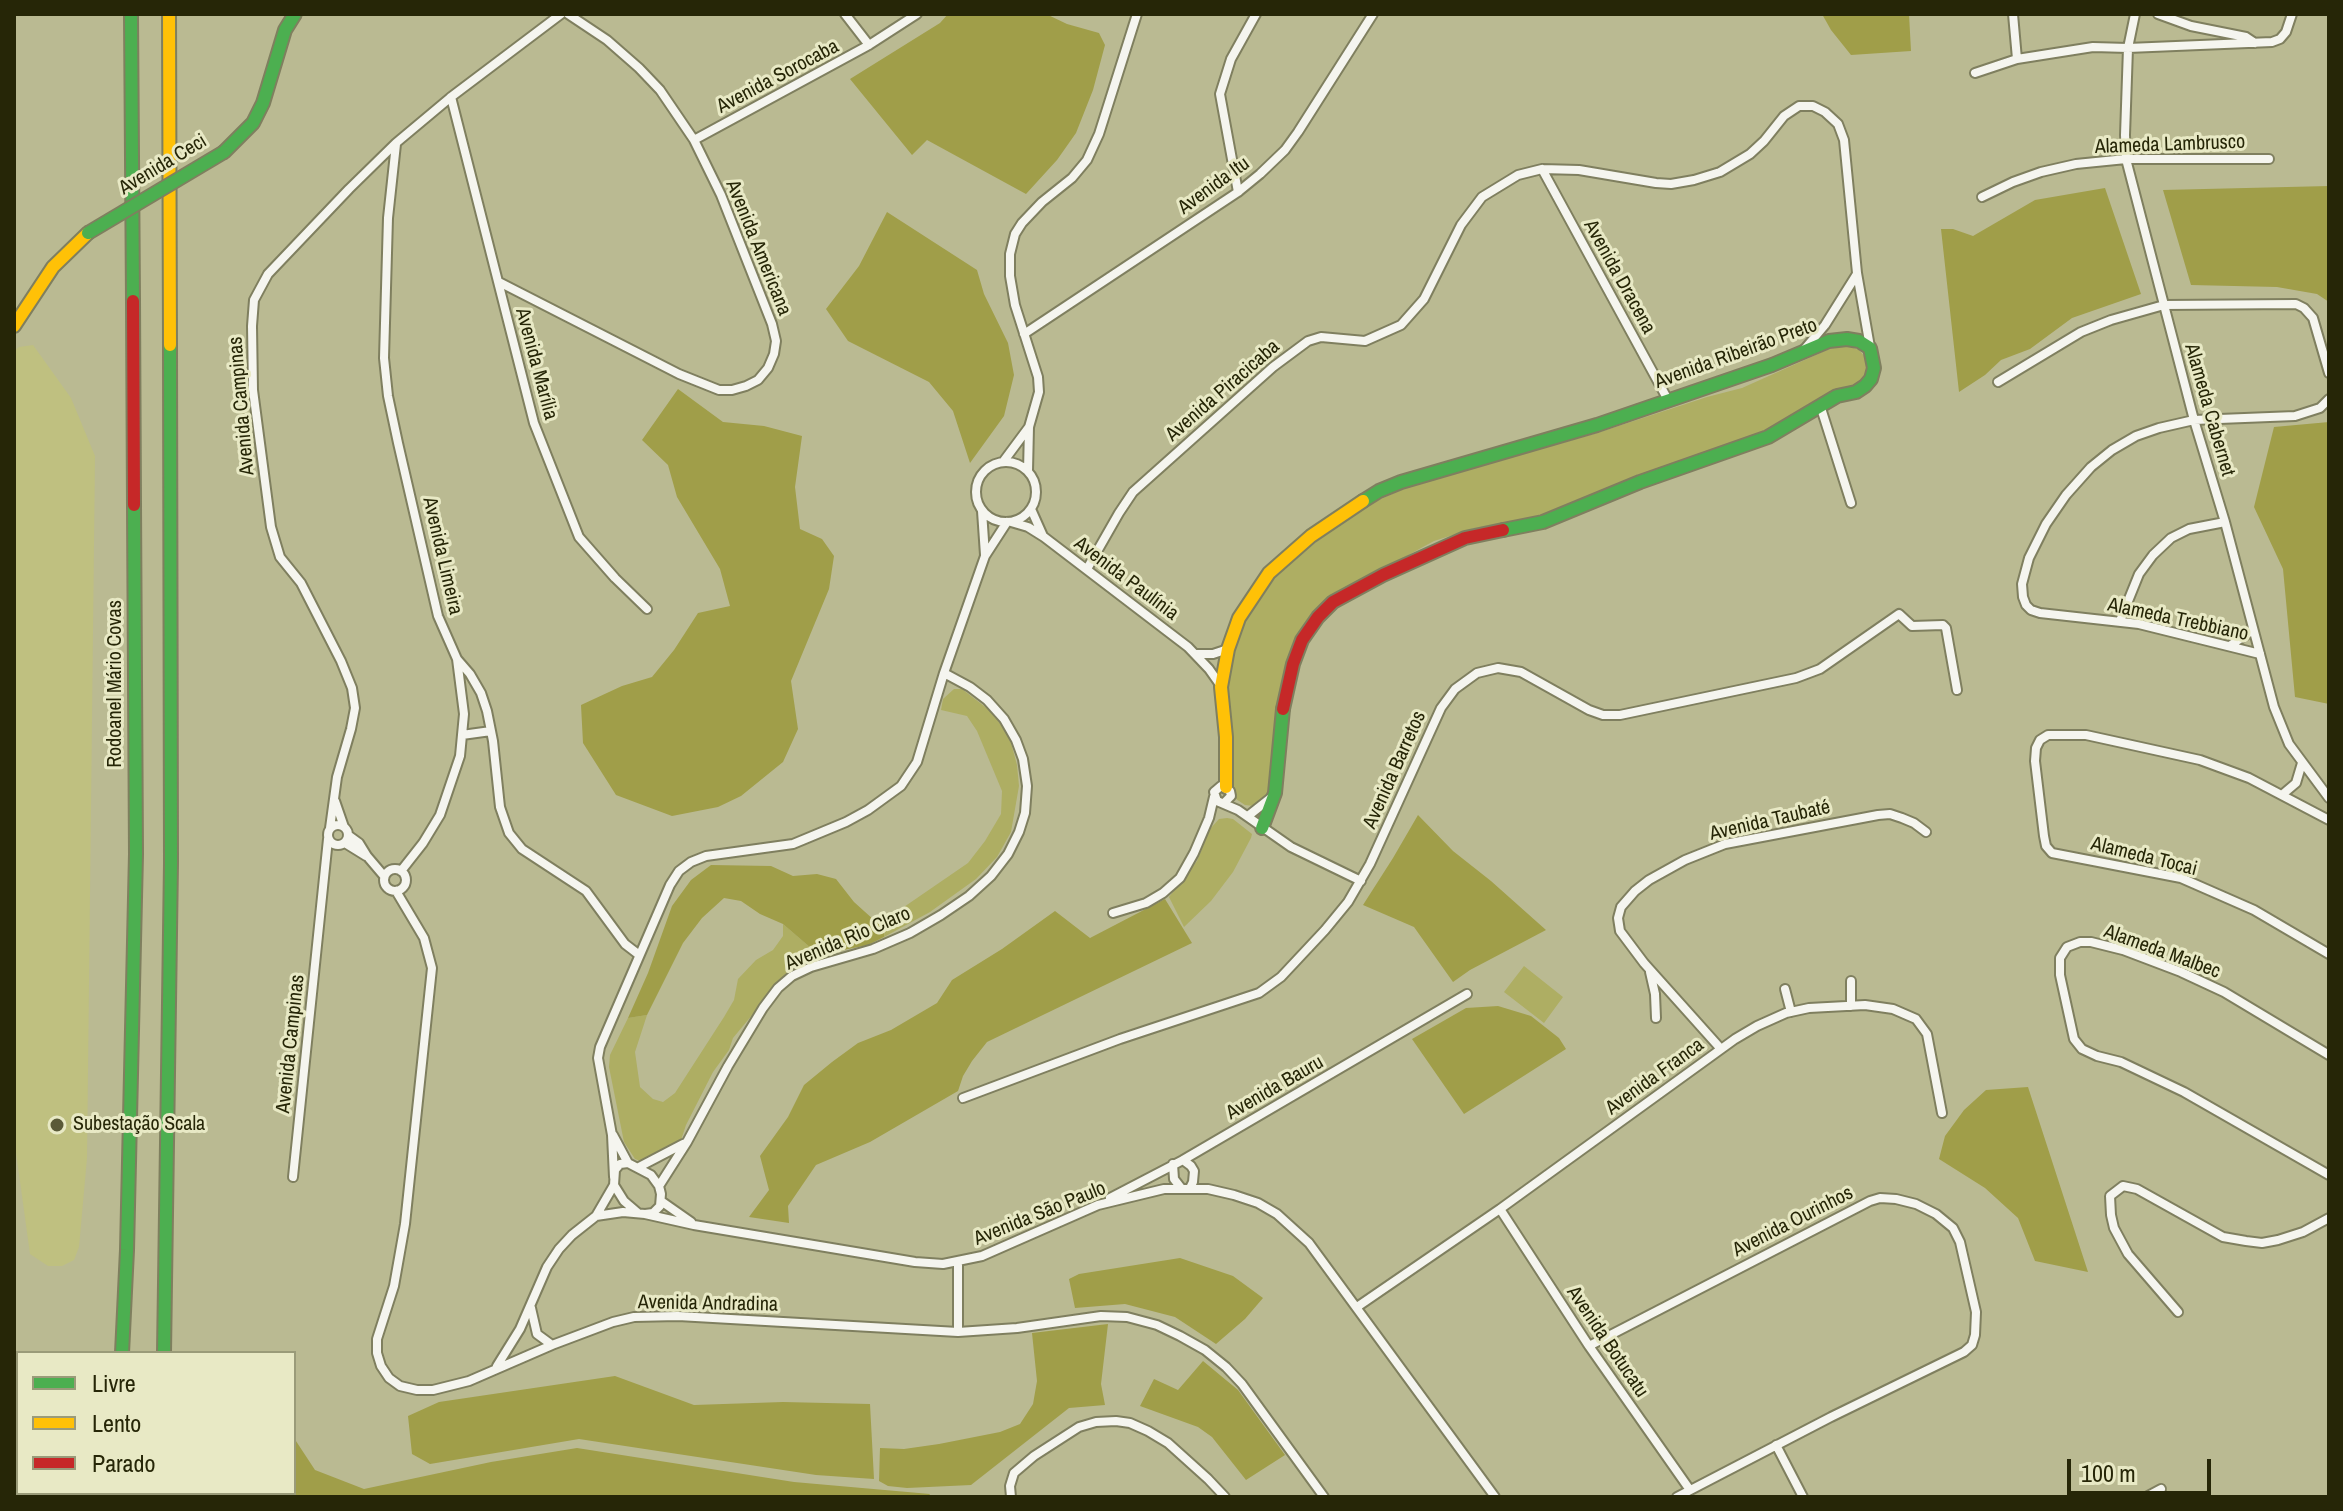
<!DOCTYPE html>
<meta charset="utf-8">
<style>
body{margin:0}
#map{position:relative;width:2343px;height:1511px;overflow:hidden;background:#baba92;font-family:"Archivo Narrow",sans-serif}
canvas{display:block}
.frame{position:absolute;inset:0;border:16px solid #262607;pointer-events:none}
.legend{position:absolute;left:16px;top:1351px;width:280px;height:144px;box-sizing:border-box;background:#e8e9c5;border:2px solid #9a9b79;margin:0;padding:10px 14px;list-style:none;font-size:24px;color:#262607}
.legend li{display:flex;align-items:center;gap:16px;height:40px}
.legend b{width:40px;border:2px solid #9a9b79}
.scale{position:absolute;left:2067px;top:1459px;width:144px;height:36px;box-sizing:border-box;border:4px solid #262607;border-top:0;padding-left:10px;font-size:24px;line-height:28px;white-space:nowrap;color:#262607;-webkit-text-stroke:6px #e8e9c5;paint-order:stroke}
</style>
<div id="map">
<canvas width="2343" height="1511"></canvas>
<div class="frame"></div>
<ul class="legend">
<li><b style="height:10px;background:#4caf50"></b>Livre</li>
<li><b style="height:10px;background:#ffc107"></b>Lento</li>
<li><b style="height:10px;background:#c62828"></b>Parado</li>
</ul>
<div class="scale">100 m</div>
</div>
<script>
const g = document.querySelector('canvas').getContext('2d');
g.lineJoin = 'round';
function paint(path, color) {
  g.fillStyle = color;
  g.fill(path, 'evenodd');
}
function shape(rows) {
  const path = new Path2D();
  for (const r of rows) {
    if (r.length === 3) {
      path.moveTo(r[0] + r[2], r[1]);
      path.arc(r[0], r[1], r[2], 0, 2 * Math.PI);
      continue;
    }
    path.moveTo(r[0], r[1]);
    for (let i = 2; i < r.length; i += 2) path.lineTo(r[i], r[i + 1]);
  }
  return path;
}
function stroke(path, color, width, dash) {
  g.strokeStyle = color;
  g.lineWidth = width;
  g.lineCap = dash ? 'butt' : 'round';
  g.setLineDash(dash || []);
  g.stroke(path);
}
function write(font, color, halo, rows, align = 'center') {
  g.font = font + ' "Archivo Narrow",sans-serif';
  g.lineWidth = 6;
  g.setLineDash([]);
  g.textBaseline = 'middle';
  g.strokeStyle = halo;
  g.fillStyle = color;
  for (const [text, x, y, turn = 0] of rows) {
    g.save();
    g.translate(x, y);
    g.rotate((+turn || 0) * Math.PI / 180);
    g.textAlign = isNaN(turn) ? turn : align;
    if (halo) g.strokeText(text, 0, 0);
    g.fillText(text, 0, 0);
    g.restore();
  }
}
paint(shape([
 [33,345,71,398,95,456,87,1158,79,1247,74,1260,62,1266,48,1266,30,1254,14,1138,14,351,19,347]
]), '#bfc080');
paint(shape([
 [1845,345,1859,350,1866,358,1868,371,1860,383,1823,396,1767,433,1726,449,1655,469,1546,516,1512,524,1475,528,1434,541,1335,595,1292,659,1271,782,1266,797,1254,806,1245,805,1236,799,1232,788,1230,770,1232,735,1226,699,1229,666,1236,640,1250,606,1279,571,1343,521,1365,506,1417,483,1594,434,1707,397,1742,388,1827,350],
 [954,689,962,689,993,713,1010,739,1017,765,1019,786,1011,832,997,857,976,879,930,912,884,937,885,920,968,863,985,841,1001,814,1002,791,977,731,967,716,941,710,943,699],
 [1227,818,1233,819,1252,834,1251,838,1233,872,1211,901,1184,927,1169,897,1197,861,1210,829,1219,819],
 [783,924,819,955,792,967,733,1038,729,1050,713,1072,686,1125,680,1143,646,1163,635,1159,624,1142,609,1067,610,1055,628,1018,647,1015,635,1052,640,1087,653,1099,663,1102,675,1093,724,1017,734,1000,738,979,756,960,773,950,783,936],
 [1524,966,1563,997,1544,1023,1504,992]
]), '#aeae63');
paint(shape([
 [948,14,1046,14,1067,24,1099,33,1105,45,1093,90,1076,133,1057,160,1026,194,927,140,912,155,850,79,940,23],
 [1822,14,1909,14,1911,51,1851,55,1831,30],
 [2329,186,2329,302,2317,294,2277,287,2191,285,2163,190],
 [2105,188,2141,294,2072,318,2030,349,2001,360,1985,375,1959,392,1941,229,1953,229,1973,236,2035,200],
 [887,212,977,270,984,294,1008,343,1014,375,1004,416,970,463,953,411,929,382,848,341,826,309,859,266],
 [678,389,723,422,764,426,802,436,795,487,800,529,822,539,834,556,829,589,791,681,798,729,783,762,741,796,718,807,672,816,616,795,583,743,581,705,622,686,652,677,674,650,698,613,730,606,720,569,677,497,668,465,642,440],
 [2329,422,2329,704,2295,697,2283,569,2254,507,2274,427],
 [1418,815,1453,851,1491,881,1546,930,1470,970,1453,982,1414,927,1363,905,1393,858],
 [711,865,771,866,793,876,817,874,836,879,854,902,884,929,884,937,868,945,819,955,783,924,760,914,741,901,724,898,702,918,683,943,647,1015,628,1018,648,973,672,906,691,880],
 [1165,899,1192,943,987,1042,972,1061,963,1076,958,1091,870,1142,816,1165,788,1206,789,1223,749,1217,769,1190,760,1156,788,1117,804,1085,832,1062,858,1043,891,1030,937,1003,952,980,1002,949,1055,911,1090,938],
 [1498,1006,1531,1016,1559,1038,1566,1049,1464,1114,1412,1039,1466,1008],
 [2028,1087,2088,1272,2035,1261,2018,1218,1985,1188,1939,1159,1945,1136,1964,1110,1986,1090],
 [1180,1258,1233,1276,1263,1298,1245,1319,1216,1344,1175,1317,1125,1304,1075,1308,1069,1279,1079,1274],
 [1108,1324,1101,1384,1105,1405,1069,1408,971,1485,907,1488,888,1486,879,1481,880,1448,904,1449,939,1444,1000,1432,1020,1424,1033,1404,1037,1381,1032,1333],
 [1203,1361,1238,1390,1285,1455,1246,1480,1212,1437,1198,1427,1140,1406,1154,1379,1178,1390],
 [615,1376,694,1405,783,1402,870,1404,874,1479,816,1475,579,1439,430,1464,412,1454,408,1416,439,1402],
 [294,1438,315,1470,364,1489,491,1462,577,1448,794,1482,930,1494,928,1497,245,1497,244,1493,294,1493]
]), '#a09e49');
const street = shape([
 [845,14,869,45],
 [2013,14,2017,59],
 [2135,14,2128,48,2125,135,2126,159,2194,420,2225,522,2274,707,2289,744,2329,798],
 [2158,14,2191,26,2246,37,2255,43],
 [1975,73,2017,59,2093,47,2128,48,2272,42,2280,39,2286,32,2292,14],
 [451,97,534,423,579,537,615,578,647,609],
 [694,140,869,45,917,14],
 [396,144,388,218,384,358,388,396,398,443,438,616,457,659,470,674,481,693,487,711,493,741,500,807,509,833,522,849,586,891,625,944,638,954],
 [1542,169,1668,400],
 [1238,192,1220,94,1231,59,1256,14],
 [1982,197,2013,182,2041,172,2076,164,2126,159,2269,159],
 [499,282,679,374,719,390,732,390,746,386,758,380,768,368,774,354,776,341,772,324,721,195,694,140,660,90,639,68,607,40,568,14],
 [1024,334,1238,192,1260,174,1285,150,1298,132,1373,14],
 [1803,351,1825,325,1857,274],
 [1998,382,2081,332,2111,320,2164,305,2296,304,2304,308,2313,318,2329,373],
 [1820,405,1851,503],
 [1006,492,30],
 [1003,462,1029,427],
 [1028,471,1029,427,1039,392,1038,377,1015,305,1010,276,1010,254,1015,234,1022,223,1042,202,1072,178,1087,160,1099,134,1137,14],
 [1031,509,1043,536],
 [982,511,985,555],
 [1011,522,1028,527,1044,537,1188,647,1209,669,1221,686],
 [1087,569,1119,513,1133,492,1273,367,1308,341,1321,337,1365,341,1401,325,1424,299,1461,225,1482,197,1518,175,1542,169,1579,170,1656,183,1671,184,1694,180,1720,172,1750,154,1764,141,1784,116,1799,106,1813,106,1825,112,1838,124,1844,140,1857,273,1870,347],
 [2120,621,2139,574,2153,555,2171,538,2189,529,2225,522],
 [2231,645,2253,630],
 [1195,654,1213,654,1228,649],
 [2260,654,2139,624,2040,613,2031,610,2026,605,2023,597,2022,584,2029,558,2046,524,2066,495,2091,467,2112,450,2136,436,2159,428,2194,420,2295,416,2320,408,2329,399],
 [462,735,491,731],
 [2283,794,2296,783,2302,763],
 [335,801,344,827],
 [1224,803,1231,796,1230,791,1221,786,1214,792,1217,801,1238,810,1291,847,1361,881],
 [1248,816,1272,797],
 [2329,820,2249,778,2200,760,2086,735,2048,735,2040,740,2036,748,2035,761,2044,836,2046,846,2052,853,2181,878,2254,910,2329,954],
 [338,835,10],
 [330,828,337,777,351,729,355,708,352,688,341,661,301,583,280,557,271,527,253,390,252,326,254,300,268,274,349,189,396,143,451,97,561,14],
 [348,835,359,843,367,856,384,876],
 [345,843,366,856],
 [395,880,11],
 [401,871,423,843,440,815,460,756,464,714,457,659],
 [396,891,424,938,432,968,405,1224,394,1286,377,1339,377,1353,381,1366,389,1378,400,1386,417,1390,433,1390,469,1381,552,1345,613,1322,634,1317,678,1316,958,1332,1017,1328,1101,1316,1127,1317,1157,1325,1180,1336,1205,1350,1226,1367,1242,1384,1324,1497],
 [1113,913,1146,903,1163,893,1180,878,1194,853,1209,818,1214,797],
 [1650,972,1655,994,1656,1018],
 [1785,989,1791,1012],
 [1851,1006,1851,981],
 [1721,1049,1644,963,1620,931,1618,918,1621,907,1635,891,1649,880,1685,860,1725,844,1878,815,1890,814,1902,818,1914,823,1926,832],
 [2329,1055,2224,992,2181,972,2123,950,2091,942,2080,942,2067,947,2060,958,2060,975,2074,1039,2082,1049,2097,1056,2121,1062,2184,1092,2329,1175],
 [963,1098,1120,1039,1259,993,1281,977,1325,930,1348,902,1370,864,1441,708,1455,689,1477,673,1498,668,1521,672,1589,710,1603,715,1620,715,1796,678,1820,669,1899,614,1912,626,1943,625,1946,628,1957,690],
 [613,1135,628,1163],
 [1183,1160,1191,1166,1194,1171,1193,1182,1190,1188],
 [1173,1164,1174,1179,1181,1188],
 [639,1167,683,1144],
 [293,1177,328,839],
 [614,1177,612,1135,598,1058,600,1047,670,885,679,871,691,862,706,856,793,844,846,822,868,810,901,786,917,762,944,673,985,556,1007,522],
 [659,1186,687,1142,728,1066,763,1008,778,988,792,976,811,967,873,949,910,933,941,915,969,896,991,876,1008,854,1019,832,1025,813,1027,786,1023,759,1016,740,1004,719,987,700,970,687,944,673],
 [1110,1198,1183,1160,1467,994],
 [661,1201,691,1222],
 [1500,1209,1589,1346,1690,1490],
 [645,1214,694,1225,915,1262,943,1264,982,1256,1098,1205,1164,1189,1208,1189,1234,1195,1258,1203,1277,1214,1309,1243,1495,1497],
 [596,1216,623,1212,645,1214,653,1213,660,1206,661,1194,659,1186,651,1175,628,1163,620,1164,615,1170,614,1185,624,1201,638,1213],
 [1357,1307,1500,1209,1735,1039,1757,1026,1786,1013,1809,1008,1865,1005,1893,1009,1916,1019,1927,1034,1942,1113],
 [531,1308,537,1334,552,1345],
 [2178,1312,2128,1254,2114,1228,2111,1215,2110,1196,2123,1186,2137,1189,2223,1237,2246,1241,2262,1243,2278,1240,2303,1232,2329,1218],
 [958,1332,958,1262],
 [1589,1346,1870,1201,1880,1198,1896,1199,1916,1204,1936,1214,1953,1228,1960,1242,1976,1312,1975,1335,1972,1345,1964,1352,1831,1417,1677,1497],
 [497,1366,520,1329,547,1267,559,1249,572,1235,596,1216,614,1185],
 [14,1412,18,1422],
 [1776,1445,1803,1497],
 [1011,1497,1010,1486,1014,1473,1034,1456,1079,1427,1096,1422,1116,1421,1130,1423,1148,1431,1168,1443,1208,1479,1225,1497],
 [2146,1497,2161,1489]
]);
const fast = shape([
 [131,14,133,301],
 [224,152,253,123,263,103,285,30,295,14],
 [1363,501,1379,491,1401,482,1597,425,1772,365,1829,341,1847,339,1859,341,1870,348,1874,368,1871,379,1865,386,1856,392,1837,396,1768,437,1640,482,1543,522,1503,530],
 [1262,828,1275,793,1283,709],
 [122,1353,127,1250,136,854,134,505],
 [164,1353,171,863,170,345],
 [114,1493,114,1497],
 [161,1493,161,1497]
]);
const slow = shape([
 [169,14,170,345],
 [14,326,53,267,88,233],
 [1226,787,1226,737,1221,687,1228,649,1239,618,1269,573,1311,536,1363,501]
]);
const jam = shape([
 [133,301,134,505],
 [1283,709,1293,664,1302,640,1318,617,1333,602,1383,575,1465,538,1503,530]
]);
stroke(street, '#7f7f5f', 12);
stroke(fast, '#7f7f5f', 16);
stroke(slow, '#7f7f5f', 16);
stroke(jam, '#7f7f5f', 16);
stroke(street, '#f5f5ef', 8);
stroke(fast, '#4caf50', 12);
stroke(slow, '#ffc107', 12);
stroke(jam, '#c62828', 12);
const fastBridge = shape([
 [88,233,224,152]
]);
stroke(fastBridge, '#7f7f5f', 16, []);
stroke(fastBridge, '#4caf50', 12);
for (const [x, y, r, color] of [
 [57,1125,8,"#5a5a38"]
]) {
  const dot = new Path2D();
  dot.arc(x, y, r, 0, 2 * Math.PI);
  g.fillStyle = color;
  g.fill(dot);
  stroke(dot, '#e8e9c5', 3);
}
write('20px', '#262607', '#e8e9c5', [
 ["Avenida Sorocaba",778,77,-28],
 ["Alameda Lambrusco",2170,145,-2],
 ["Avenida Ceci",163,165,-31],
 ["Avenida Itu",1214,186,-36],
 ["Avenida Americana",758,248,68],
 ["Avenida Dracena",1619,277,61],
 ["Avenida Ribeirão Preto",1736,354,-20],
 ["Avenida Marília",536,364,75],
 ["Avenida Piracicaba",1223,391,-41],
 ["Avenida Campinas",242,406,-95],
 ["Alameda Cabernet",2209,410,74],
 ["Avenida Limeira",442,556,77],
 ["Avenida Paulínia",1126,579,37],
 ["Alameda Trebbiano",2178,620,12],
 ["Rodoanel Mário Covas",116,684,-90],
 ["Avenida Barretos",1395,770,-66],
 ["Avenida Taubaté",1770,821,-13],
 ["Alameda Tocai",2144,857,14],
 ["Avenida Rio Claro",848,939,-23],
 ["Alameda Malbec",2162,952,20],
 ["Avenida Campinas",291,1044,-84],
 ["Avenida Franca",1655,1077,-36],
 ["Avenida Bauru",1275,1088,-30],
 ["Avenida São Paulo",1040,1214,-22],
 ["Avenida Ourinhos",1793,1222,-27],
 ["Avenida Andradina",708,1304,1],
 ["Avenida Botucatu",1607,1342,56]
]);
write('20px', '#262607', '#e8e9c5', [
 ["Subestação Scala",73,1125]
], 'left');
</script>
